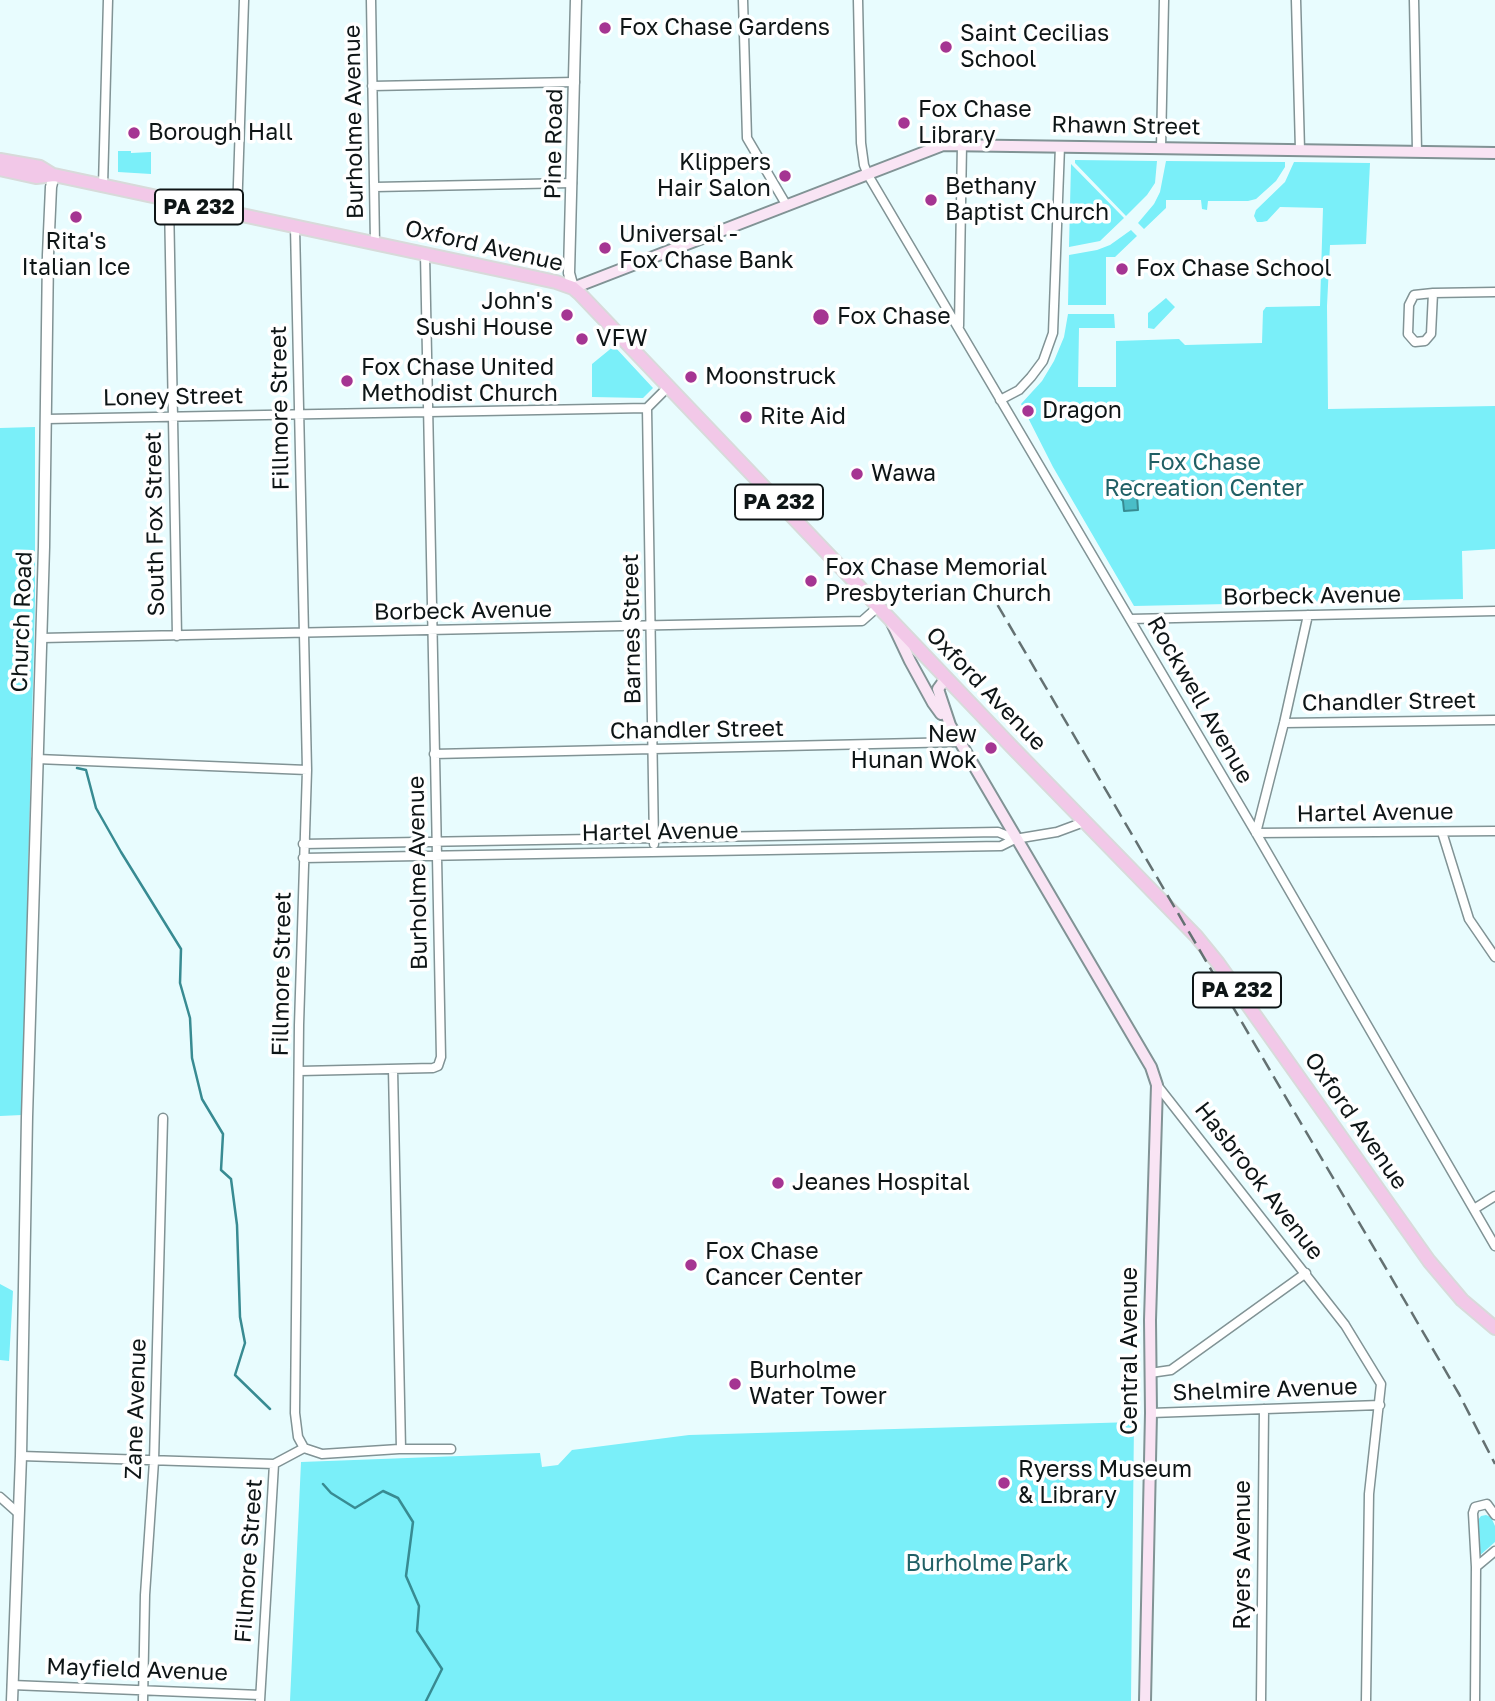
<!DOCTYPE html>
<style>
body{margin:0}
canvas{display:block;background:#e8fcfe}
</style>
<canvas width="1495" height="1701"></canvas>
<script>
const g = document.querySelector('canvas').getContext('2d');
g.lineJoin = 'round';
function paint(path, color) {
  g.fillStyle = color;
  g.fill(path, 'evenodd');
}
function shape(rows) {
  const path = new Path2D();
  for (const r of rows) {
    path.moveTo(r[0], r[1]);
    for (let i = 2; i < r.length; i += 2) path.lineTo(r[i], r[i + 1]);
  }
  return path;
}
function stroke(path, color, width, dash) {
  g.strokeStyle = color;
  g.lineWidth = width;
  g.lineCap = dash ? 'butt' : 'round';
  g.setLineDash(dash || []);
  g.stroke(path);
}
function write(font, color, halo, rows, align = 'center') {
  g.font = font + ' "Golos Text",sans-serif';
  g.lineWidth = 7;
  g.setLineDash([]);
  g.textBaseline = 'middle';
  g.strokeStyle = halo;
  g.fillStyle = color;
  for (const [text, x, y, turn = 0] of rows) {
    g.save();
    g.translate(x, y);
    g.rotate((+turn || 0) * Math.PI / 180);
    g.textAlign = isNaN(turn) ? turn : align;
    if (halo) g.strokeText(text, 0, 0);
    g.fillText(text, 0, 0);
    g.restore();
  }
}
paint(shape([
 [118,151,131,151,131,153,151,152,151,174,118,172],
 [1075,160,1157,161,1155,183,1147,195,1126,216,1075,163],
 [1166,161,1285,162,1285,167,1276,181,1256,199,1248,201,1208,201,1207,210,1202,209,1201,200,1166,200,1166,208,1144,229,1138,223,1154,204,1160,192],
 [1294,162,1370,163,1366,244,1330,245,1327,306,1328,409,1495,406,1495,549,1462,551,1463,599,1134,606,1053,467,1021,404,1042,381,1054,361,1064,337,1068,314,1114,314,1115,328,1079,328,1078,387,1116,387,1116,341,1179,339,1185,345,1262,343,1263,311,1266,307,1320,306,1323,208,1280,207,1267,221,1262,222,1257,222,1254,216,1256,210,1285,182],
 [1071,164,1124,218,1100,241,1069,247],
 [1131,230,1137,236,1115,257,1106,257,1106,305,1068,305,1069,255,1097,250,1110,245],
 [1166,298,1175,307,1154,329,1148,328,1148,313],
 [614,346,653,388,643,398,592,397,592,364],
 [35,427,35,601,22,1115,0,1116,0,428],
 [0,1284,13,1291,9,1361,0,1360],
 [1134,1422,1131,1701,290,1701,301,1462,540,1453,542,1467,558,1465,572,1450,689,1435],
 [1486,1515,1491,1517,1495,1526,1495,1542,1478,1557,1478,1520,1481,1516]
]), '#7aeff9');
const water = shape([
 [1136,481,1138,510,1124,511,1123,501,1115,493,1115,482,1136,481]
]);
paint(water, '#4abdc7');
stroke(water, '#388b92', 2);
stroke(shape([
 [77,768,86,770,96,808,121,852,181,949,180,983,190,1018,192,1058,202,1099,223,1134,221,1170,231,1179,237,1225,240,1317,245,1343,235,1375,270,1409],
 [323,1484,331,1493,355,1508,383,1491,398,1498,413,1522,406,1576,419,1606,417,1631,442,1669,426,1701]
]), '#388b92', 2.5);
const minor = shape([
 [371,0,375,243],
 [743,0,747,138,787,206],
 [858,0,861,143,864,165,868,175,1256,833,1495,1246],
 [1296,0,1300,150],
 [1414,0,1417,151],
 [372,86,575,82],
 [1161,148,1164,0],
 [103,186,108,0],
 [375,187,572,183],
 [169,201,177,636],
 [237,215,244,0],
 [1433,293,1431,334,1425,341,1415,342,1408,334,1409,305,1414,295,1433,293,1495,292],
 [959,326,962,144],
 [1000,400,1019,390,1031,377,1043,361,1053,333,1060,146],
 [647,408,654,844],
 [46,419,647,408,669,386],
 [1308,615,1284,723,1256,833,1495,831],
 [1130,619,1495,611],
 [41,638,862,621,879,606],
 [1284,723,1495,720],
 [434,754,960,742],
 [37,759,307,770],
 [1442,832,1469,919,1495,957],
 [303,844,998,832,1015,839],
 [303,858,1001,846,1015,839,1057,832,1084,822],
 [393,1069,401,1449],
 [300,1071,433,1068,438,1066,441,1057,425,254],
 [1157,1085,1345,1325,1381,1384,1369,1494,1366,1701],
 [1474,1209,1495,1196],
 [1150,1373,1171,1370,1306,1273],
 [1151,1413,1380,1405],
 [304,1448,322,1454,399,1449,451,1449],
 [21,1456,274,1464],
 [0,1497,18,1513],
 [1495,1515,1487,1504,1475,1507,1473,1513,1476,1567,1495,1551],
 [12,1685,260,1695],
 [143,1701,145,1595,154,1461,163,1118],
 [260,1701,274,1464,304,1448,298,1437,295,1413,299,1025,307,770,295,227],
 [1261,1701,1264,1409],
 [1475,1701,1476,1567]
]);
const tertiary = shape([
 [573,288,569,273,576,0],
 [12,1701,21,1456,27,1117,44,547,48,255,51,187,54,175]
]);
const secondary = shape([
 [573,288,943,145,1495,153],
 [892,623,910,661,933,703,941,714],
 [946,678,938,689,950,725,1151,1067,1157,1085,1150,1320,1151,1413,1145,1701]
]);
const primary = shape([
 [0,160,40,167,53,175],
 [0,169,36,177,54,175,519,274,556,282,573,288,580,294,1013,748,1196,936,1218,963,1429,1261,1462,1300,1495,1328]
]);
stroke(minor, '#819395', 11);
stroke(tertiary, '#819395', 13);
stroke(secondary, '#819395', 14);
stroke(primary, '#d8dada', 16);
stroke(minor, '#fff', 8);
stroke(tertiary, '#fff', 10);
stroke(secondary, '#f9e4f4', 10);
stroke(primary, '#f2c8e8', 12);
stroke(shape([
 [987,587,1384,1265,1459,1394,1495,1464]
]), '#647172', 2.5, [14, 7]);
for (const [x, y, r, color] of [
 [605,28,7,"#a53592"],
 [946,47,7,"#a53592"],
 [904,123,7,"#a53592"],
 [134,133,7,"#a53592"],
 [785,176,7,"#a53592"],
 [931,200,7,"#a53592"],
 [76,217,7,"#a53592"],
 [605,248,7,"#a53592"],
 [1122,269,7,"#a53592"],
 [567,315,7,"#a53592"],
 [821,317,9,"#a53592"],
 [582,339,7,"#a53592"],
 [691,377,7,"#a53592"],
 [347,381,7,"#a53592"],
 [1028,411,7,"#a53592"],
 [746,417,7,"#a53592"],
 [857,474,7,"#a53592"],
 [811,581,7,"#a53592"],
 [991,748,7,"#a53592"],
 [778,1183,7,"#a53592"],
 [691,1265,7,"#a53592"],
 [735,1384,7,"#a53592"],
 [1004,1483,7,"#a53592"]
]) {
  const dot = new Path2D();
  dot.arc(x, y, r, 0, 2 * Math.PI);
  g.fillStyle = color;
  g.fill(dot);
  stroke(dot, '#fff', 2.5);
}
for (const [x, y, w] of [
 [199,207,88],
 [779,502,88],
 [1237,990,88]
]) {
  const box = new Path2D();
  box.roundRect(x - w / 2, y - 17.5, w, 35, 5);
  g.fillStyle = '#fff';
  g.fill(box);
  stroke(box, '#0e1516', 2);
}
write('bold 21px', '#0e1516', null, [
 ["PA 232",199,207],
 ["PA 232",779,502],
 ["PA 232",1237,990]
]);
write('23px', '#0e1516', '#fff', [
 ["Fox Chase Gardens",619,28],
 ["Saint Cecilias",960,34],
 ["School",960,60],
 ["Fox Chase",918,110],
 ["Library",918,136],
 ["Borough Hall",148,133],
 ["Klippers",771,163,"right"],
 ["Hair Salon",771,189,"right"],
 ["Bethany",945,187],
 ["Baptist Church",945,213],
 ["Universal -",619,235],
 ["Fox Chase Bank",619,261],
 ["Rita's",76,242,"center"],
 ["Italian Ice",76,268,"center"],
 ["Fox Chase School",1136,269],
 ["John's",553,302,"right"],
 ["Sushi House",553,328,"right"],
 ["Fox Chase",837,317],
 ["VFW",596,339],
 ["Fox Chase United",361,368],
 ["Methodist Church",361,394],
 ["Moonstruck",705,377],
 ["Dragon",1042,411],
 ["Rite Aid",760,417],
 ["Wawa",871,474],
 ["Fox Chase Memorial",825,568],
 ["Presbyterian Church",825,594],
 ["New",977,735,"right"],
 ["Hunan Wok",977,761,"right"],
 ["Jeanes Hospital",792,1183],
 ["Fox Chase",705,1252],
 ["Cancer Center",705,1278],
 ["Burholme",749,1371],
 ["Water Tower",749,1397],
 ["Ryerss Museum",1018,1470],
 ["& Library",1018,1496]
], 'left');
write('23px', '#0e1516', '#fff', [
 ["Burholme Avenue",354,122,-91],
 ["Rhawn Street",1126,126,1],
 ["Pine Road",554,144,-89],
 ["Oxford Avenue",484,246,13],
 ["Loney Street",173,397,-1],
 ["Fillmore Street",280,408,-91],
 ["South Fox Street",155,524,-91],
 ["Borbeck Avenue",1312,596,-1],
 ["Borbeck Avenue",463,611,-1],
 ["Church Road",22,622,-88],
 ["Barnes Street",632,629,-91],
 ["Oxford Avenue",986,689,46],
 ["Rockwell Avenue",1200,700,60],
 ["Chandler Street",1389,702,-1],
 ["Chandler Street",697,730,-1],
 ["Hartel Avenue",1375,813,-1],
 ["Hartel Avenue",660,832,-1],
 ["Burholme Avenue",418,873,-91],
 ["Fillmore Street",282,974,-89],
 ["Oxford Avenue",1356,1121,55],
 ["Hasbrook Avenue",1259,1181,52],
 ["Central Avenue",1130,1351,-90],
 ["Shelmire Avenue",1265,1390,-2],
 ["Zane Avenue",136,1409,-88],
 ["Ryers Avenue",1243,1555,-90],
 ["Fillmore Street",249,1561,-86],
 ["Mayfield Avenue",137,1670,2]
]);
write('23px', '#206065', '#fff', [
 ["Fox Chase",1204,463],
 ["Recreation Center",1204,489],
 ["Burholme Park",987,1564]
]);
</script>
